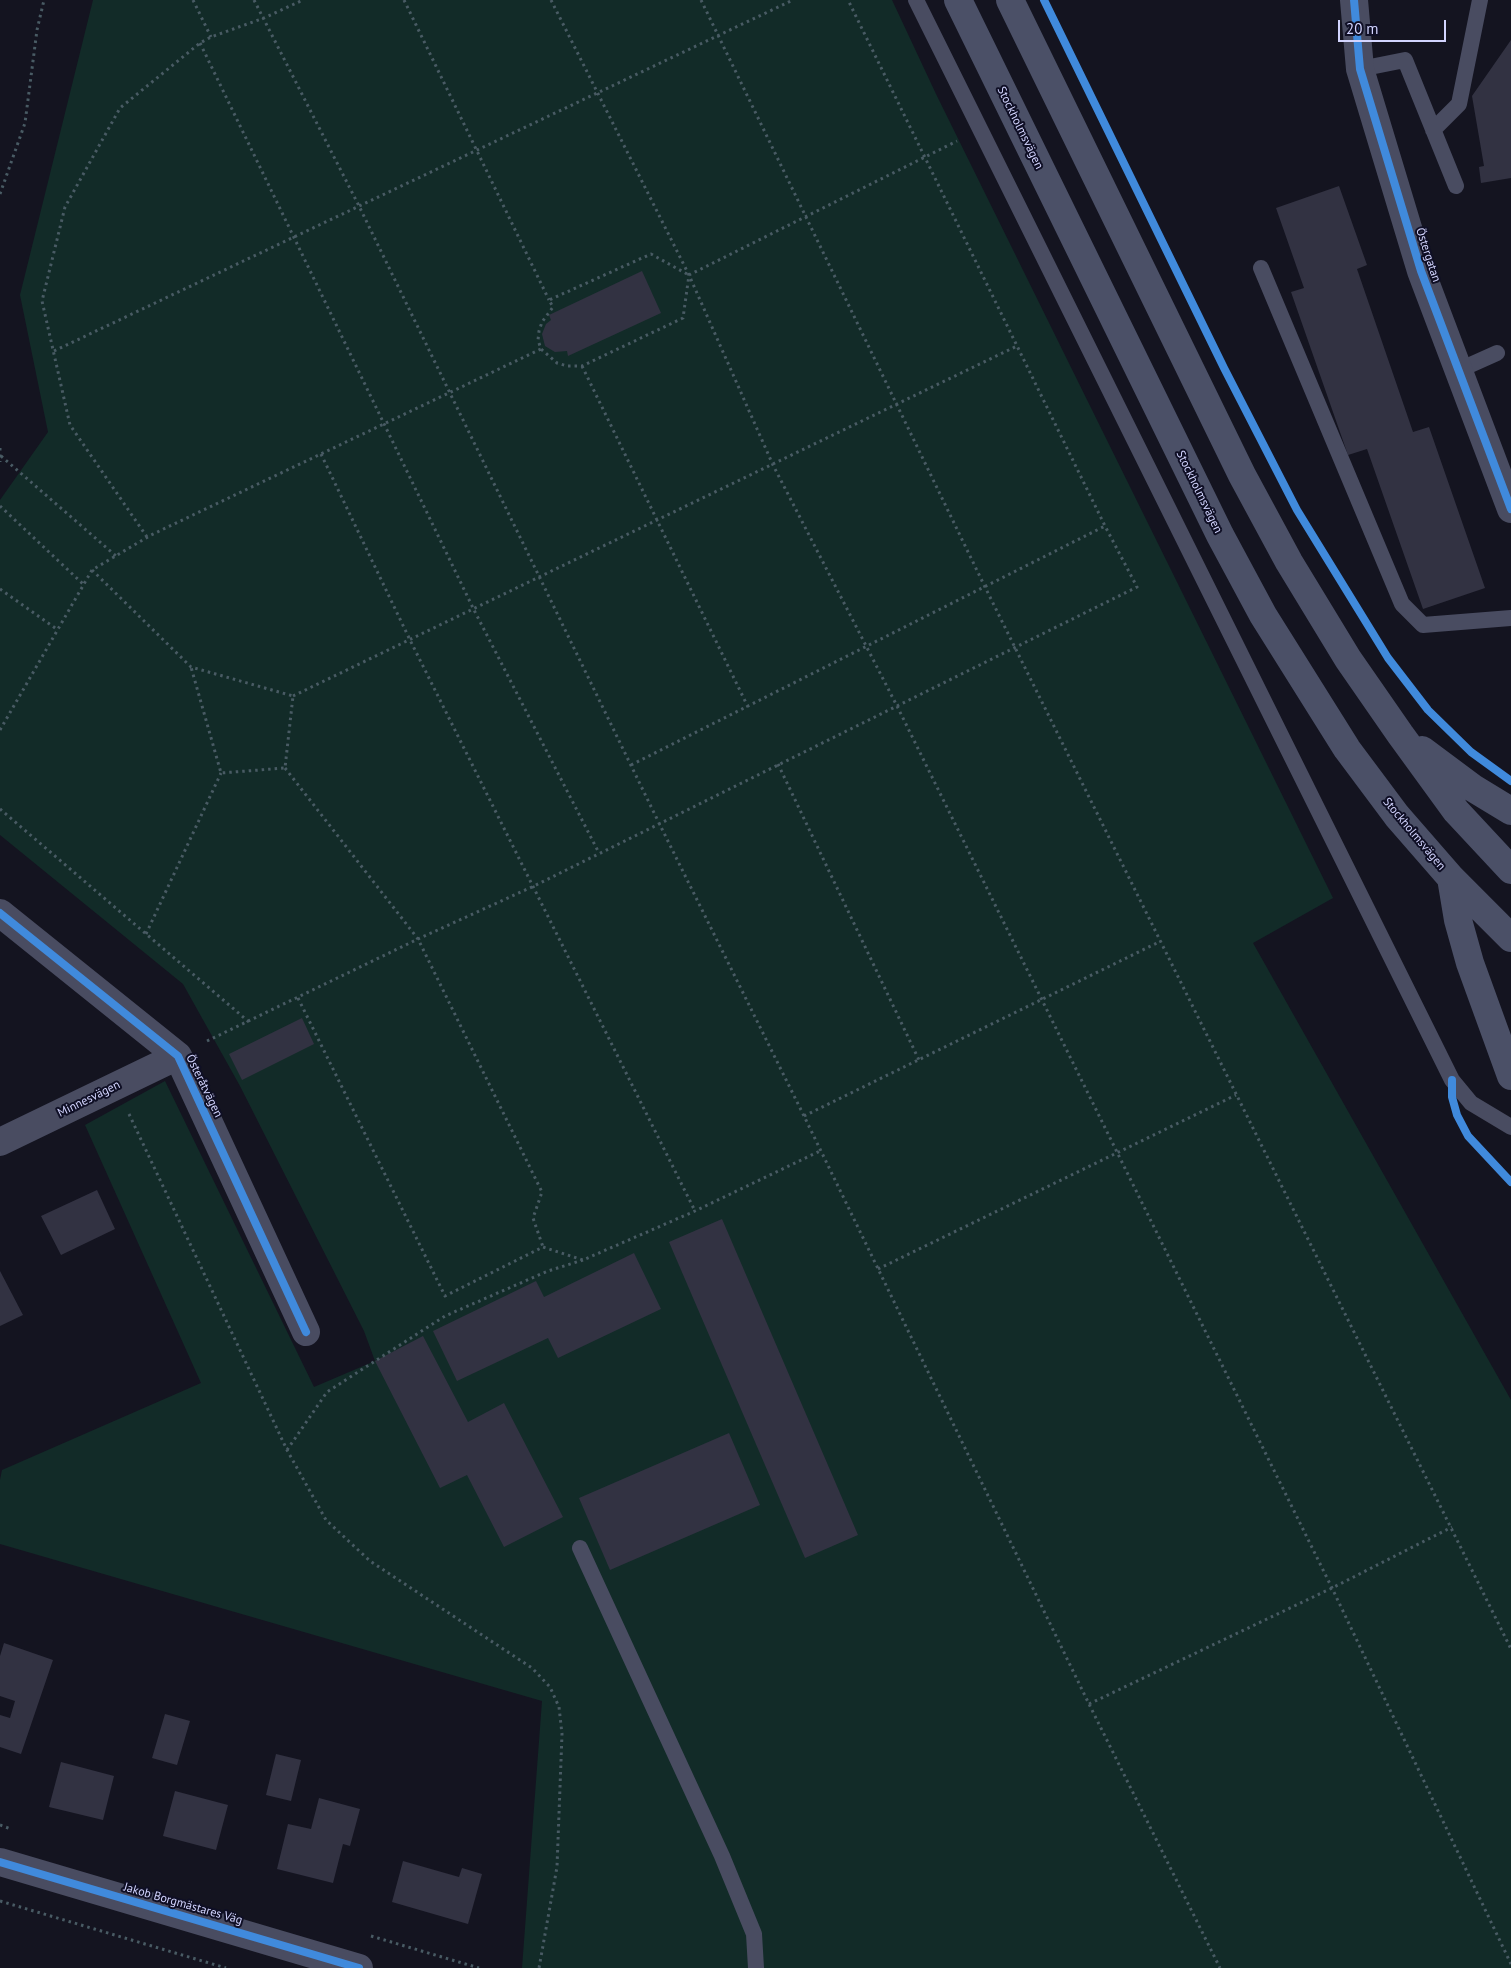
<!DOCTYPE html>
<meta charset="utf-8">
<style>
body{margin:0}
#map{position:relative;width:1511px;height:1968px;overflow:hidden;background:#141420;font-family:"PT Sans",sans-serif}
canvas{display:block}
.scale{position:absolute;left:1338px;top:20px;width:108px;height:22px;box-sizing:border-box;border:2px solid #d3d5ff;border-top:0;padding-left:6px;font-size:15px;line-height:18px;white-space:nowrap;color:#d3d5ff;-webkit-text-stroke:4px #0f0f25;paint-order:stroke}
</style>
<div id="map">
<canvas width="1511" height="1968"></canvas>
<div class="scale">20 m</div>
</div>
<script>
const g = document.querySelector('canvas').getContext('2d');
g.lineJoin = 'round';
function paint(path, color) {
  g.fillStyle = color;
  g.fill(path, 'evenodd');
}
function shape(rows) {
  const path = new Path2D();
  for (const r of rows) {
    path.moveTo(r[0], r[1]);
    for (let i = 2; i < r.length; i += 2) path.lineTo(r[i], r[i + 1]);
  }
  return path;
}
function stroke(path, color, width, dash) {
  g.strokeStyle = color;
  g.lineWidth = width;
  g.lineCap = dash ? 'butt' : 'round';
  g.setLineDash(dash || []);
  g.stroke(path);
}
function write(font, color, halo, rows, align = 'center') {
  g.font = font + ' "PT Sans",sans-serif';
  g.lineWidth = 4;
  g.setLineDash([]);
  g.textBaseline = 'middle';
  g.strokeStyle = halo;
  g.fillStyle = color;
  for (const [text, x, y, turn = 0] of rows) {
    g.save();
    g.translate(x, y);
    g.rotate((+turn || 0) * Math.PI / 180);
    g.textAlign = isNaN(turn) ? turn : align;
    if (halo) g.strokeText(text, 0, 0);
    g.fillText(text, 0, 0);
    g.restore();
  }
}
paint(shape([
 [93,0,892,0,936,94,1333,898,1253,943,1511,1400,1511,1968,522,1968,542,1701,0,1544,0,1480,2,1470,201,1383,85,1125,165,1081,314,1387,375,1361,364,1331,240,1086,183,984,0,835,0,500,48,432,20,295]
]), '#122b28');
paint(shape([
 [1511,40,1511,178,1481,183,1479,167,1484,166,1472,96],
 [1339,186,1367,265,1357,269,1413,432,1429,427,1485,588,1423,609,1367,449,1348,455,1291,292,1304,288,1276,208],
 [642,271,661,313,568,356,567,351,555,352,545,346,542,334,546,324,551,320,549,315],
 [302,1018,314,1044,242,1080,229,1054],
 [97,1190,115,1229,61,1255,41,1216],
 [722,1219,858,1535,805,1558,669,1242],
 [634,1253,661,1309,558,1358,548,1338,457,1381,433,1331,536,1281,544,1297],
 [0,1271,23,1315,0,1326],
 [423,1336,468,1422,504,1403,563,1517,504,1547,467,1475,440,1488,375,1361],
 [729,1433,760,1505,610,1570,579,1498],
 [4,1643,53,1660,21,1754,0,1747,0,1715,10,1718,15,1701,0,1696,0,1656],
 [165,1714,190,1721,177,1765,152,1758],
 [276,1754,301,1760,291,1801,266,1795],
 [61,1762,114,1776,103,1820,49,1807],
 [175,1791,228,1805,216,1850,163,1836],
 [319,1798,360,1809,350,1846,343,1844,333,1883,277,1869,288,1824,311,1829],
 [403,1861,459,1877,462,1868,482,1874,468,1924,392,1902]
]), '#323242');
stroke(shape([
 [193,0,211,37],
 [254,0,359,206,659,823,804,1116,1089,1704,1220,1968],
 [404,0,549,300],
 [551,0,689,275,773,465,897,706,1332,1588,1511,1964],
 [701,0,985,587,1511,1649],
 [200,43,474,610,599,853],
 [0,194,25,123,37,30,44,0],
 [687,274,651,254,549,300,553,307,542,322,539,331,538,340,541,349,557,363,567,366,582,366,683,318,689,275,957,141],
 [54,351,793,0],
 [582,366,748,707],
 [0,448,0,462],
 [321,454,410,640,695,1211],
 [1,456,116,556],
 [0,506,83,584],
 [147,537,70,425,42,301,65,207,120,108,200,43,211,37,264,18,303,0],
 [92,570,191,667,293,696,285,768,221,773,191,667],
 [0,589,58,630],
 [293,696,1017,346],
 [0,730,92,570,151,535,541,349],
 [778,764,919,1060],
 [631,765,1105,526],
 [285,768,418,939,542,1192,533,1218,543,1247],
 [0,809,249,1022],
 [146,934,221,773],
 [298,998,445,1296,543,1247,583,1260,695,1211,820,1151],
 [207,1041,418,939,534,886,1137,587,1105,526,848,0],
 [129,1114,287,1450,326,1520,370,1561,532,1668,550,1687,559,1707,562,1734,557,1867,539,1968],
 [804,1116,1161,941],
 [878,1269,1236,1095],
 [287,1450,327,1392,445,1316,548,1271,583,1260],
 [1089,1704,1332,1588,1452,1527],
 [0,1825,11,1829],
 [0,1901,226,1968],
 [371,1936,479,1968]
]), '#495b64', 3, [2.5, 4]);
stroke(shape([
 [916,0,1452,1080,1471,1103,1511,1127],
 [1360,69,1405,60,1456,186],
 [1433,130,1459,104,1480,0],
 [1261,268,1402,604,1423,625,1511,618],
 [1459,370,1497,353],
 [580,1548,722,1856,754,1934,756,1968]
]), '#494c61', 16);
stroke(shape([
 [1354,0,1360,69,1421,271,1511,509],
 [0,913,178,1056,306,1332],
 [0,1142,178,1056],
 [0,1862,359,1968]
]), '#494c61', 28);
stroke(shape([
 [958,0,1220,535,1263,615,1347,749,1397,816,1451,878,1511,938],
 [1010,0,1242,475,1289,562,1348,659,1400,734,1456,811,1511,870],
 [1422,750,1473,788,1511,811],
 [1451,878,1458,920,1470,963,1511,1076]
]), '#4b5067', 28);
stroke(shape([
 [1044,0,1224,368,1297,510,1388,658,1428,710,1471,752,1511,781],
 [1354,0,1360,69,1421,271,1511,509],
 [0,913,178,1056,306,1332],
 [1452,1080,1452,1097,1457,1115,1468,1136,1511,1182],
 [0,1862,359,1968]
]), '#408adc', 8);
write('12px', '#d3d5ff', '#0f0f25', [
 ["Stockholmsvägen",1020,128,64],
 ["Östergatan",1428,255,72],
 ["Stockholmsvägen",1199,492,64],
 ["Stockholmsvägen",1414,834,50],
 ["Österåtvägen",204,1086,64],
 ["Minnesvägen",89,1099,-26],
 ["Jakob Borgmästares Väg",183,1904,16]
]);
</script>
